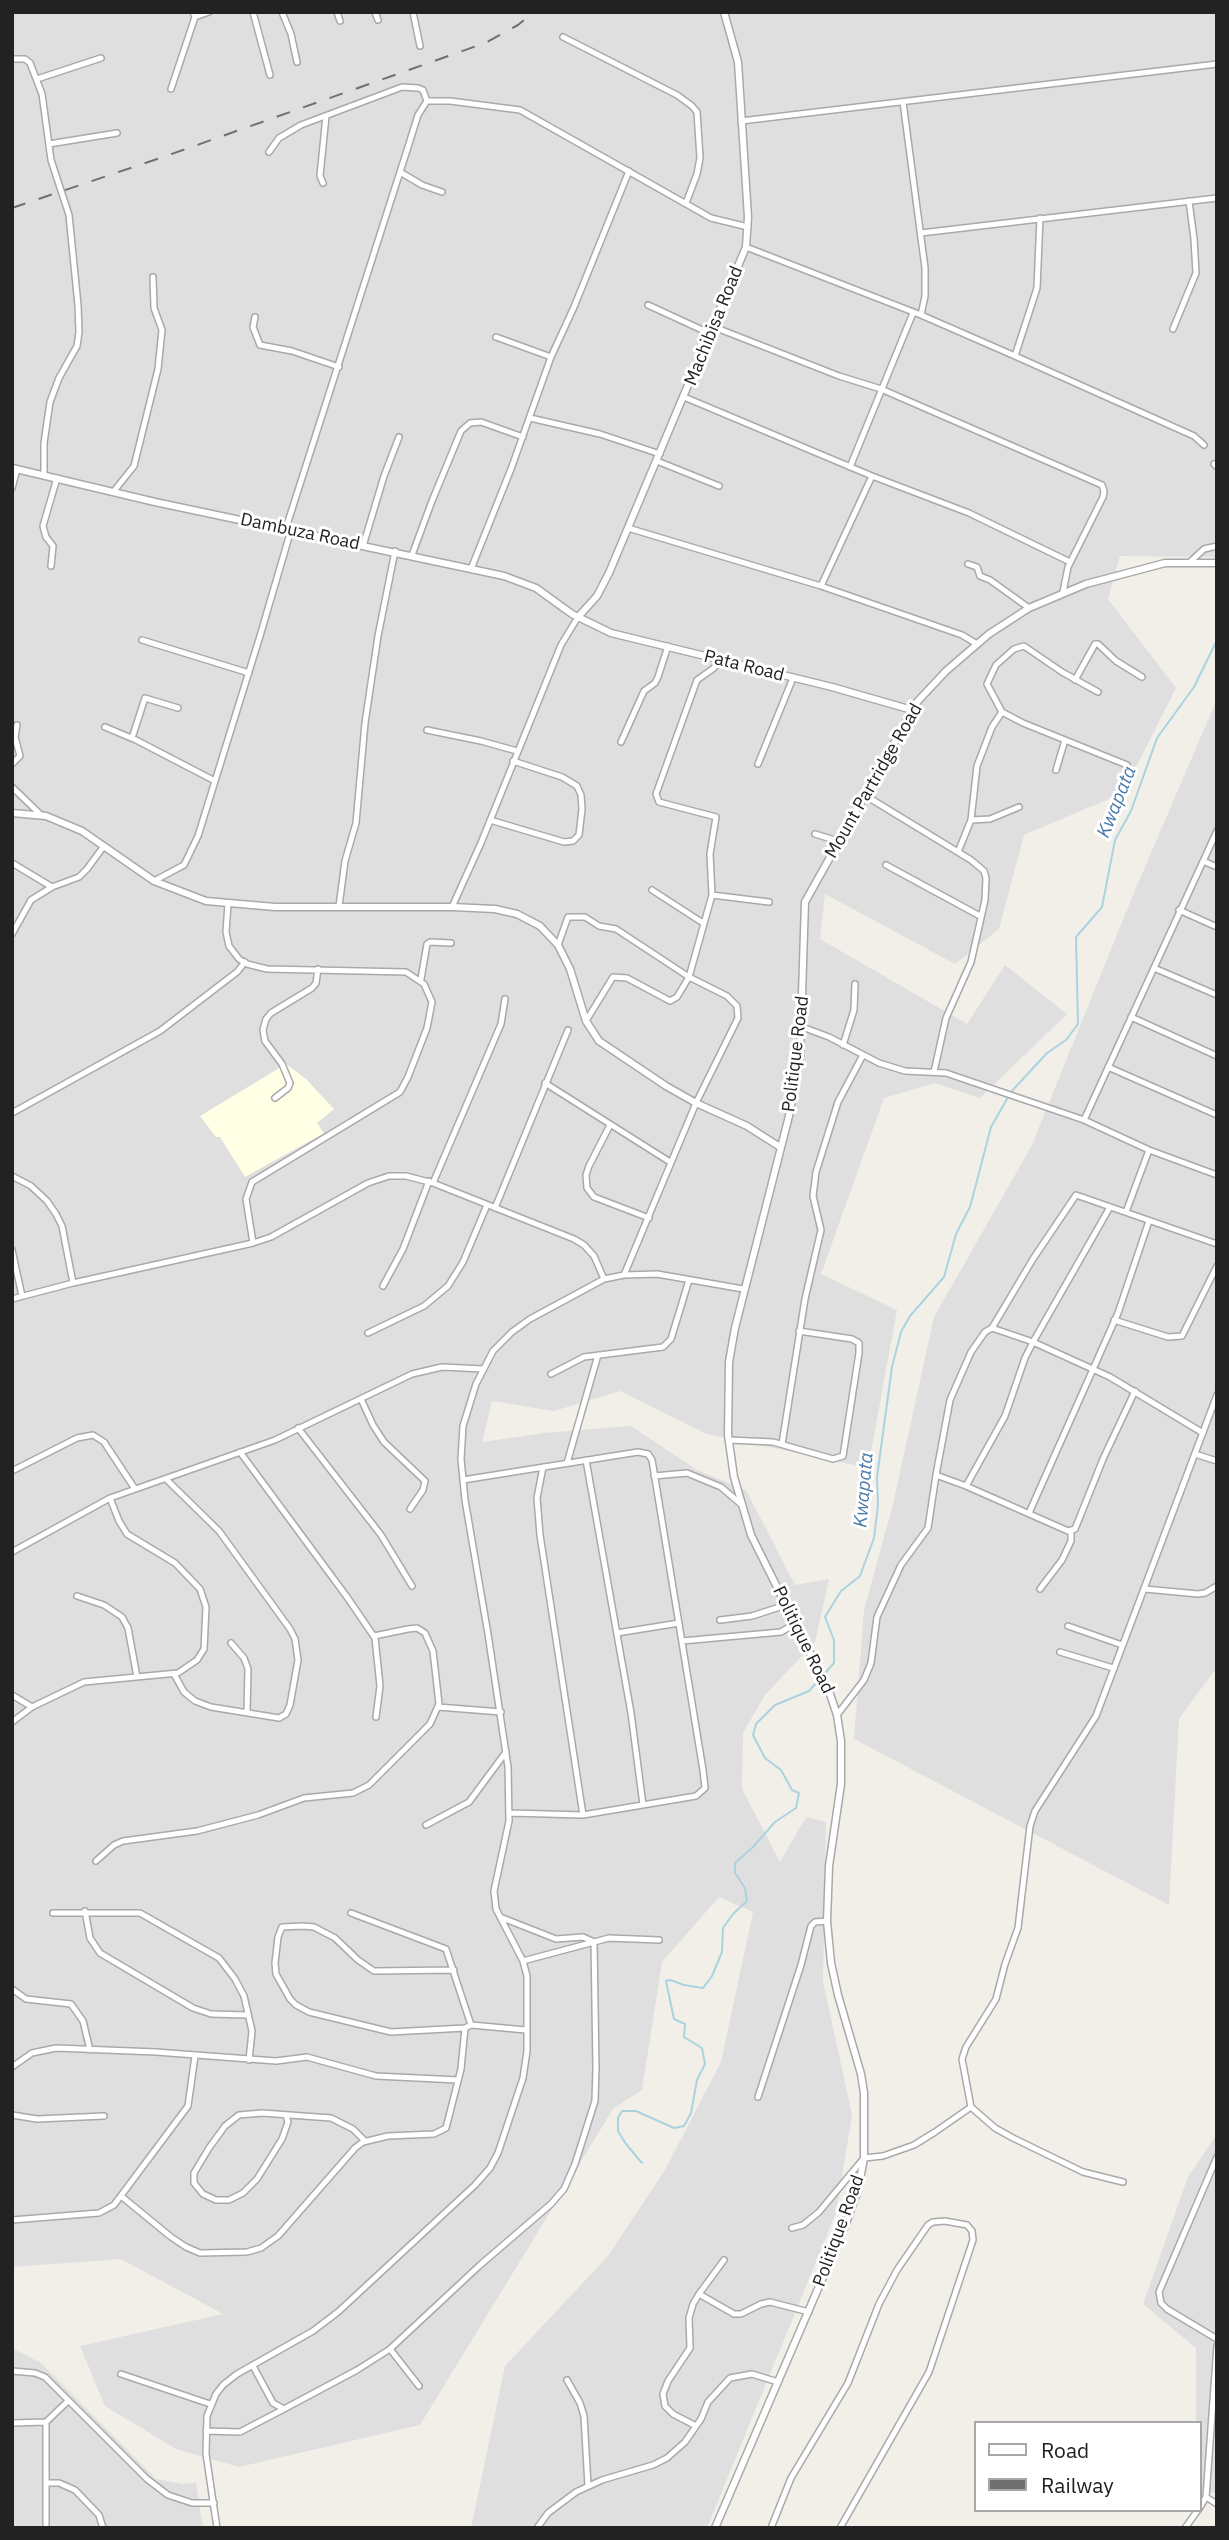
<!DOCTYPE html>
<style>
body{margin:0}
#map{position:relative;width:1229px;height:2540px;overflow:hidden;background:#f2efe9;font-family:"IBM Plex Sans",sans-serif}
canvas{display:block}
.frame{position:absolute;inset:0;border:14px solid #222;pointer-events:none}
.legend{position:absolute;left:974px;top:2421px;width:228px;height:91px;box-sizing:border-box;background:#fff;border:2px solid #a7a7a7;margin:0;padding:9px 12px;list-style:none;font-size:21px;color:#222}
.legend li{display:flex;align-items:center;gap:14px;height:35px}
.legend b{width:35px;border:2px solid #a7a7a7}
</style>
<div id="map">
<canvas width="1229" height="2540"></canvas>
<div class="frame"></div>
<ul class="legend">
<li><b style="height:9px;background:#fff"></b>Road</li>
<li><b style="height:9px;background:#707070"></b>Railway</li>
</ul>
</div>
<script>
const g = document.querySelector('canvas').getContext('2d');
g.lineJoin = 'round';
function paint(path, color) {
  g.fillStyle = color;
  g.fill(path, 'evenodd');
}
function shape(rows) {
  const path = new Path2D();
  for (const r of rows) {
    path.moveTo(r[0], r[1]);
    for (let i = 2; i < r.length; i += 2) path.lineTo(r[i], r[i + 1]);
  }
  return path;
}
function stroke(path, color, width, dash) {
  g.strokeStyle = color;
  g.lineWidth = width;
  g.lineCap = dash ? 'butt' : 'round';
  g.setLineDash(dash || []);
  g.stroke(path);
}
function write(font, color, halo, rows, align = 'center') {
  g.font = font + ' "IBM Plex Sans",sans-serif';
  g.lineWidth = 6;
  g.setLineDash([]);
  g.textBaseline = 'middle';
  g.strokeStyle = halo;
  g.fillStyle = color;
  for (const [text, x, y, turn = 0] of rows) {
    g.save();
    g.translate(x, y);
    g.rotate((+turn || 0) * Math.PI / 180);
    g.textAlign = isNaN(turn) ? turn : align;
    if (halo) g.strokeText(text, 0, 0);
    g.fillText(text, 0, 0);
    g.restore();
  }
}
paint(shape([
 [12,12,1217,12,1217,557,1120,556,1108,599,1176,688,1123,793,1024,835,999,929,955,964,825,894,820,939,967,1024,1005,965,1067,1014,980,1098,935,1083,884,1098,821,1274,897,1310,868,1468,707,1434,620,1391,554,1411,492,1401,482,1442,544,1433,631,1426,697,1470,746,1490,795,1585,829,1579,815,1642,765,1695,743,1733,742,1789,780,1862,806,1817,826,1822,823,1981,852,2115,836,2213,707,2528,471,2528,505,2366,608,2256,665,2170,721,2062,753,1912,719,1897,662,1962,642,2090,613,2109,420,2425,239,2467,176,2449,105,2406,80,2346,223,2314,121,2259,12,2267],
 [1217,699,1217,1667,1179,1719,1169,1905,854,1739,864,1610,893,1504,934,1317,1031,1147,1133,895],
 [1217,2134,1217,2494,1199,2489,1199,2423,1196,2423,1196,2348,1143,2304,1188,2177],
 [12,2348,41,2363,156,2479,182,2484,196,2483,203,2528,12,2528]
]), '#e0dfdf');
paint(shape([
 [286,1064,306,1079,334,1109,317,1123,324,1133,245,1177,220,1137,216,1137,200,1116]
]), '#ffffe5');
stroke(shape([
 [642,2163,626,2144,618,2131,618,2118,622,2111,636,2111,674,2128,684,2126,691,2113,697,2080,705,2064,702,2048,684,2037,685,2024,674,2019,666,1981,670,1980,684,1985,703,1988,712,1976,722,1952,723,1928,733,1914,747,1901,745,1888,735,1873,735,1863,753,1847,775,1822,796,1808,799,1793,792,1790,781,1770,765,1758,753,1735,756,1724,775,1705,809,1691,834,1663,834,1640,825,1617,841,1591,860,1576,874,1538,878,1505,877,1477,892,1367,901,1332,910,1316,944,1277,956,1234,970,1207,991,1127,1011,1092,1047,1053,1066,1040,1078,1024,1076,937,1102,907,1115,840,1131,811,1157,738,1194,687,1217,640]
]), '#aad3df', 2);
const minor = shape([
 [253,12,270,75],
 [282,12,291,34,297,62],
 [337,12,340,21],
 [375,12,378,20],
 [413,12,420,46],
 [195,17,209,12],
 [563,37,677,95,692,106,697,112,700,158,697,174,686,203],
 [12,59,25,59,30,63,42,94,51,160,69,215,78,305,79,332,77,346,59,378,50,402,44,443,44,475],
 [37,79,101,58],
 [171,89,195,17,193,12],
 [903,102,925,268,925,296,921,315],
 [741,121,1217,64],
 [49,144,117,133],
 [269,152,279,138,301,125,402,87,418,88,423,90,427,101],
 [400,172,422,185,442,192],
 [323,183,320,176,326,116],
 [921,233,1217,198],
 [746,247,921,315,1015,356,1194,436,1204,445],
 [648,305,711,334],
 [255,317,253,327,260,345,292,351,339,367],
 [714,327,839,376,881,389,1102,485,1104,491,1103,497,1068,567,1063,592],
 [1173,329,1196,273,1194,239,1189,201],
 [496,337,551,357],
 [1015,356,1037,288,1040,218],
 [684,397,872,476,969,513,1070,562],
 [530,418,600,434,660,454],
 [657,461,719,486],
 [1214,464,1217,467],
 [850,467,913,313],
 [12,488,17,469],
 [114,491,134,466,158,369,162,330,154,308,153,277],
 [286,528,408,147,418,115,427,101,450,101,520,110,711,218,748,227],
 [628,528,821,586,962,635,977,644],
 [363,546,384,476,399,437],
 [412,555,432,501,461,431,470,423,481,422,523,437],
 [1190,562,1204,549,1217,546],
 [968,564,977,567,980,576,990,580,1029,608],
 [51,566,53,546,46,537,43,526,57,478],
 [471,569,511,469,551,357,574,307,629,171],
 [821,586,872,476],
 [142,640,249,673],
 [1075,680,1095,644,1098,644,1116,661,1142,677],
 [1002,712,1023,723,1127,765],
 [105,727,136,740,215,781],
 [427,730,481,741,517,751],
 [132,738,145,698,178,708],
 [621,742,644,691,655,683,658,677,668,646],
 [12,764,20,756,15,737,17,725],
 [758,764,793,678],
 [1056,770,1065,740],
 [12,787,41,815],
 [866,796,971,860,984,871,986,878,985,900,971,962,946,1018,934,1072],
 [490,820,564,842,573,841,579,835,582,809,581,795,577,786,562,777,513,761],
 [971,820,990,819,1019,807],
 [815,834,841,842],
 [958,852,971,820,977,766,992,727,1002,712,987,684,996,665,1014,649,1024,646,1062,672,1098,692],
 [1203,861,1217,867],
 [12,863,52,887],
 [886,865,980,916],
 [154,881,184,865,198,836,260,636,291,530],
 [652,890,703,923],
 [712,895,769,902],
 [228,904,226,932,229,946,239,959,247,964,267,969,406,972,424,984,432,1002,427,1028,408,1077,400,1092,252,1182,246,1199,253,1243],
 [339,906,345,861,356,823,365,723,378,636,395,551],
 [452,907,481,843,561,645,578,617],
 [1179,910,1217,927],
 [12,934,31,900,52,887,79,877,87,869,104,846],
 [558,945,568,917,585,917,599,926,616,929,689,977,677,997,670,1001,627,978,613,977,586,1021],
 [1154,968,1217,995],
 [421,979,427,944,430,942,451,943],
 [1131,1017,1217,1056],
 [802,1027,829,1037,879,1063,905,1071,946,1073,1084,1120,1149,1150,1217,1175],
 [843,1045,854,1010,855,984],
 [1108,1067,1217,1115],
 [545,1083,670,1162],
 [275,1098,288,1088,290,1083,282,1064,265,1041,263,1030,266,1019,271,1013,312,988,316,983,318,969],
 [12,1113,160,1031,237,972,245,962],
 [1084,1120,1217,831],
 [610,1125,589,1166,586,1175,587,1188,594,1197,649,1218],
 [12,1176,31,1186,47,1201,56,1214,62,1226,73,1283],
 [433,1183,501,1024,505,999],
 [495,1208,568,1030],
 [1126,1212,1149,1150],
 [12,1250,22,1296],
 [624,1275,696,1103,738,1018,737,1006,727,996,689,977,712,895,710,854,716,817,659,802,656,794,697,680,714,668,719,659],
 [383,1286,403,1249,429,1181],
 [12,1299,73,1283,253,1243,271,1237,368,1183,389,1176,406,1176,433,1183,574,1239,584,1245,594,1256,604,1279],
 [1114,1320,1168,1337,1182,1336,1217,1266],
 [992,1328,985,1332,971,1352,950,1400,936,1475,966,1486,1068,1531,1075,1529,1103,1459,1135,1391],
 [368,1333,424,1306,448,1286,463,1262,487,1205],
 [551,1374,584,1357,663,1347,671,1339,689,1280],
 [361,1399,373,1425,384,1442,425,1481,423,1490,410,1509],
 [298,1428,381,1535,412,1586],
 [1203,1433,1110,1377,1033,1342,992,1328,1033,1259,1076,1195,1217,1244],
 [729,1440,773,1442,833,1459,843,1456,859,1353,859,1343,852,1339,799,1331],
 [782,1444,805,1299,821,1230,813,1196,816,1172,838,1102,863,1055],
 [240,1452,347,1597,375,1638,380,1686,376,1717],
 [1195,1454,1217,1461],
 [586,1460,631,1713,643,1805],
 [567,1463,598,1355],
 [543,1467,537,1498,540,1535,583,1815],
 [12,1471,77,1438,93,1435,104,1442,135,1489],
 [654,1476,687,1473,721,1487,742,1505],
 [166,1479,219,1531,290,1629,295,1639,298,1660,290,1705,286,1714,279,1718,211,1707,195,1701,184,1692,174,1674],
 [463,1480,638,1452,648,1454,652,1460,703,1770,705,1788,696,1796,583,1815,510,1813],
 [966,1486,1005,1416,1025,1358,1033,1342,1110,1207],
 [1029,1513,1118,1313,1149,1221],
 [12,1552,110,1498,275,1440,412,1374,442,1367,483,1369],
 [1040,1589,1062,1560,1071,1541,1071,1530],
 [1145,1589,1198,1594,1205,1593,1217,1586],
 [77,1596,104,1605,122,1617,128,1628,137,1677],
 [720,1620,752,1616,786,1605],
 [1068,1626,1122,1645],
 [617,1633,679,1623],
 [682,1641,781,1632,796,1623],
 [231,1643,244,1658,248,1669,247,1712],
 [1060,1652,1113,1668],
 [12,1695,32,1707],
 [438,1707,501,1712],
 [837,1715,864,1680,871,1663,877,1617,901,1565,928,1528,936,1475],
 [12,1722,32,1707,84,1682,178,1673,197,1660,204,1649,206,1607,200,1589,175,1563,127,1534,119,1521,110,1498],
 [426,1825,469,1802,506,1752],
 [96,1861,114,1845,123,1841,197,1831,258,1815,304,1798,353,1793,369,1785,430,1724,439,1704,433,1651,425,1633,417,1628,408,1629,374,1636],
 [85,1911,90,1938,100,1953,193,2008,211,2014,248,2015],
 [53,1913,140,1913,219,1958,235,1979,244,1996,252,2031,249,2060],
 [351,1913,446,1949,471,2025],
 [523,1961,609,1938,659,1940],
 [454,1970,374,1971,358,1960,335,1938,314,1927,303,1926,282,1927,278,1937,275,1963,276,1974,290,1999,296,2005,309,2012,391,2032,465,2028],
 [12,1989,26,1999,71,2004,83,2021,90,2050],
 [12,2067,32,2053,56,2048,156,2052,276,2061,307,2057,376,2076,458,2080],
 [758,2097,801,1965,811,1926,815,1922,827,1921],
 [971,2107,995,2128,1013,2138,1083,2172,1123,2182],
 [12,2115,37,2119,104,2116],
 [286,2115,288,2122,282,2139,257,2179,243,2193,229,2200,216,2200,203,2194,194,2183,194,2173,209,2148,225,2126,239,2115,262,2113,331,2118,353,2129,365,2141],
 [1217,2157,1159,2292,1161,2303,1167,2309,1217,2339],
 [121,2196,171,2237,186,2247,200,2253,247,2252,261,2248,278,2236,355,2148,363,2142,388,2136,434,2134,446,2128,461,2069,465,2028,471,2025,526,2030],
 [12,2220,99,2213,114,2205,188,2106,195,2056],
 [792,2228,803,2225,819,2212,864,2158,883,2156,914,2145,935,2132,971,2107,962,2059,966,2047,996,1999,1005,1964,1018,1928,1030,1826,1035,1811,1096,1716,1217,1395],
 [699,2294,724,2260],
 [390,2349,419,2386],
 [253,2366,273,2403,284,2409,357,2370,390,2349,479,2266,551,2204,564,2189,575,2164,595,2101,596,2068,594,1942,583,1937,556,1939,500,1917],
 [12,2371,35,2373,45,2377,147,2479,168,2495,192,2503,214,2503],
 [121,2374,210,2404],
 [567,2380,580,2403,584,2416,588,2486],
 [12,2423,46,2422],
 [696,2426,673,2414,665,2406,663,2394,668,2381,690,2348,689,2318,693,2304,699,2294,734,2314,741,2314,761,2304,770,2302,809,2312],
 [206,2431,240,2432,284,2409],
 [46,2483,59,2483,75,2490,99,2515,103,2528],
 [1206,2497,1217,2504],
 [1199,2509,1206,2497,1217,2346],
 [46,2528,46,2422,68,2401],
 [217,2528,206,2454,207,2416,216,2394,223,2385,237,2374,313,2331,338,2312,475,2185,490,2168,498,2153,523,2078,527,2051,527,1976,523,1961,496,1909,494,1891,509,1821,508,1767,488,1634,465,1500,461,1459,463,1426,476,1384,493,1351,512,1332,530,1319,604,1279,624,1275,657,1274,743,1289],
 [537,2528,548,2513,576,2492,602,2480,653,2465,667,2458,685,2442,701,2419,708,2402,730,2378,752,2374,778,2382],
 [771,2528,791,2478,848,2383,879,2304,897,2270,928,2225,933,2222,945,2221,967,2225,972,2231,973,2240,929,2372,840,2528],
 [1185,2528,1198,2510]
]);
const tertiary = shape([
 [12,468,155,502,504,576,536,588,572,614,611,633,832,687,912,710],
 [578,617,597,596,609,573,746,247,748,217,738,62,724,12],
 [12,813,46,816,82,831,154,881,206,901,275,907,452,907,495,909,517,914,540,926,558,945,570,969,586,1021,599,1041,666,1086,696,1103,747,1126,780,1147],
 [715,2528,845,2226,858,2190,864,2158,864,2093,861,2074,838,1995,831,1963,827,1921,829,1866,841,1784,841,1741,837,1715,829,1691,751,1535,734,1477,728,1435,729,1362,735,1328,789,1116,800,1056,805,902,917,702,946,671,989,634,1029,608,1086,584,1165,563,1217,563]
]);
stroke(minor, '#a9a9a9', 8);
stroke(tertiary, '#a9a9a9', 9);
stroke(minor, '#fff', 5);
stroke(tertiary, '#fff', 6);
stroke(shape([
 [12,208,166,156,485,43,518,25,534,12]
]), '#707070', 2, [14, 14]);
write('18px', '#222', '#fff', [
 ["Machibisa Road",714,326,-68],
 ["Dambuza Road",300,532,12],
 ["Pata Road",744,666,14],
 ["Mount Partridge Road",874,781,-60],
 ["Politique Road",796,1054,-83],
 ["Politique Road",803,1640,64],
 ["Politique Road",839,2231,-70]
]);
write('italic 19px', '#4a7aab', '#fff', [
 ["Kwapata",1117,802,-68],
 ["Kwapata",864,1490,-85]
]);
</script>
